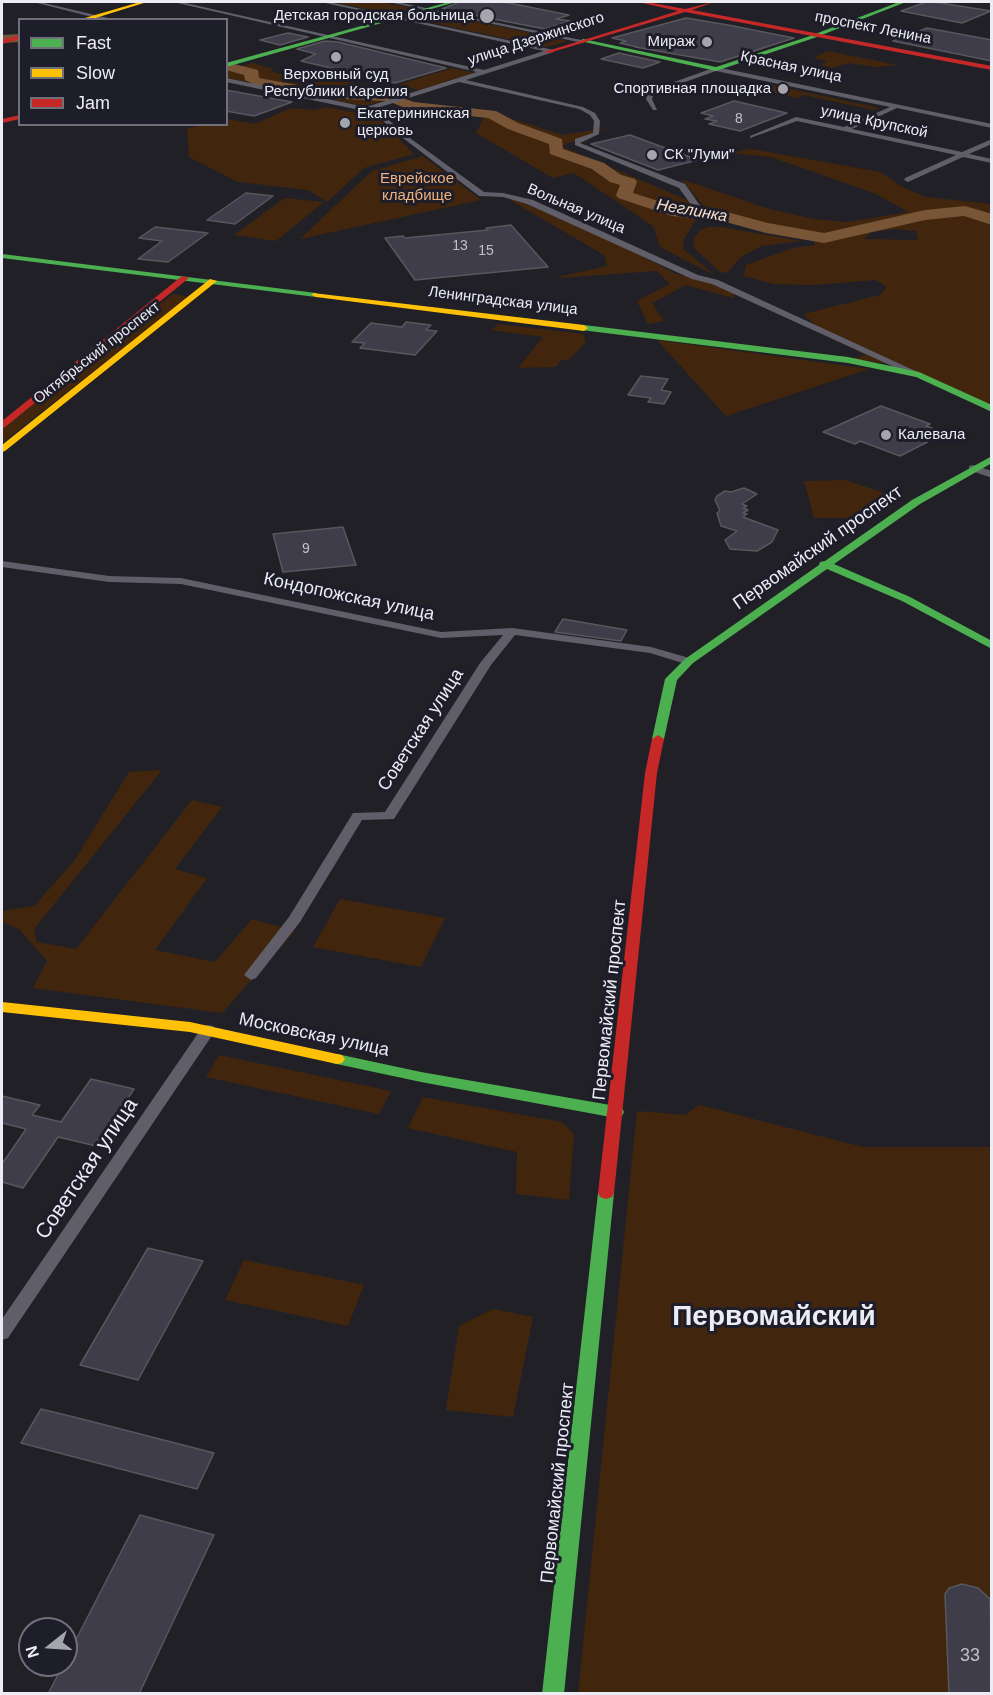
<!DOCTYPE html>
<meta charset="utf-8">
<style>
body{margin:0}
#map{position:relative;width:993px;height:1695px;overflow:hidden;background:#212027;font-family:Arial,sans-serif}
canvas{display:block}
.frame{position:absolute;inset:0;border:3px solid #ececf5;pointer-events:none}
.legend{position:absolute;left:18px;top:18px;width:210px;height:108px;box-sizing:border-box;background:#1e1d2a;border:2px solid #70707b;margin:0;padding:8px 10px;list-style:none;font-size:18px;color:#ececf5}
.legend li{display:flex;align-items:center;gap:12px;height:30px}
.legend b{width:30px;border:2px solid #70707b}
.north{position:absolute;left:18px;top:1617px;width:60px;height:60px;box-sizing:border-box;background:#1e1d2a;border:2px solid #70707b;border-radius:50%;rotate:253deg;font-size:16px;font-weight:700;line-height:24px;text-align:center;color:#ececf5}
.north::after{content:'';display:block;margin:auto;width:21px;height:27px;background:#a5a5ad;clip-path:polygon(50% 0,100% 100%,50% 72%,0 100%)}
</style>
<div id="map">
<canvas width="993" height="1695"></canvas>
<div class="frame"></div>
<ul class="legend">
<li><b style="height:8px;background:#4caf50"></b>Fast</li>
<li><b style="height:8px;background:#ffc107"></b>Slow</li>
<li><b style="height:8px;background:#c62828"></b>Jam</li>
</ul>
<div class="north">N</div>
</div>
<script>
const g = document.querySelector('canvas').getContext('2d');
g.lineJoin = 'round';
function paint(path, color) {
  g.fillStyle = color;
  g.fill(path, 'evenodd');
}
function shape(rows) {
  const path = new Path2D();
  for (const r of rows) {
    path.moveTo(r[0], r[1]);
    for (let i = 2; i < r.length; i += 2) path.lineTo(r[i], r[i + 1]);
  }
  return path;
}
function stroke(path, color, width, dash) {
  g.strokeStyle = color;
  g.lineWidth = width;
  g.lineCap = dash ? 'butt' : 'round';
  g.setLineDash(dash || []);
  g.stroke(path);
}
function write(font, color, halo, rows, align = 'center') {
  g.font = font + ' Arial,sans-serif';
  g.lineWidth = 6;
  g.setLineDash([]);
  g.textBaseline = 'middle';
  g.strokeStyle = halo;
  g.fillStyle = color;
  for (const [text, x, y, turn = 0] of rows) {
    g.save();
    g.translate(x, y);
    g.rotate((+turn || 0) * Math.PI / 180);
    g.textAlign = isNaN(turn) ? turn : align;
    if (halo) g.strokeText(text, 0, 0);
    g.fillText(text, 0, 0);
    g.restore();
  }
}
paint(shape([
 [332,2,380,2,412,8,391,14],
 [431,12,568,41,546,47,409,18],
 [828,51,898,65,876,67,848,63,833,68,821,65,827,61,813,58],
 [252,63,274,69,269,71,280,74,300,72,279,79,314,88,288,77,304,73,322,74,371,87,381,86,411,93,365,106,227,78,227,70],
 [452,68,474,73,419,90,397,85],
 [758,82,879,108,874,110,804,95,797,98,746,87],
 [326,107,377,117,414,154,364,168,327,202,308,190,238,182,189,157,187,129,201,125,226,124,227,119,255,124,291,108,314,110],
 [487,111,563,135,607,128,561,146,687,200,700,213,684,239,683,249,716,276,660,247,653,226,574,173,553,178,476,133],
 [751,149,880,172,904,188,926,197,991,204,991,405,890,364,853,359,866,355,830,338,803,314,880,295,887,287,875,280,814,285,773,284,744,276,746,265,793,248,815,245,814,240,740,225,712,216,681,179,769,209,814,219,847,222,909,212,876,194,820,174,770,157,731,153],
 [895,229,916,231,918,240,863,239,872,232],
 [423,156,481,200,300,239,372,171],
 [285,198,324,202,276,241,234,235],
 [515,199,613,241,676,274,713,282,734,292,733,298,686,285,652,303,664,321,648,324,637,301,670,284,657,271,558,278,557,277,607,266,604,255,510,200],
 [709,227,721,227,801,241,762,246,742,256,727,273,720,272,693,247,695,236,702,229],
 [173,294,189,297,2,443,2,426],
 [498,324,583,334,586,342,570,359,560,361,556,367,518,368,543,337,491,330],
 [657,340,869,369,726,416],
 [845,480,888,494,848,518,814,518,804,481],
 [162,770,34,929,37,942,76,949,192,800,222,807,175,869,207,878,155,950,215,962,252,919,295,931,222,1013,33,988,47,961,19,929,2,922,2,911,34,906,74,861,129,772],
 [340,899,445,918,421,967,313,947],
 [219,1055,391,1091,379,1114,206,1077],
 [423,1097,562,1122,574,1134,569,1200,516,1194,517,1152,408,1128],
 [699,1105,863,1147,991,1147,991,1693,578,1694,637,1111,685,1115],
 [244,1260,364,1285,348,1326,225,1300],
 [493,1309,533,1317,513,1417,446,1410,459,1326]
]), '#41260d');
paint(shape([
 [20,34,20,42,2,43,2,35,20,34],
 [226,62,258,70,259,78,324,90,389,93,414,102,496,111,518,123,562,139,563,149,604,163,621,175,635,179,637,182,633,193,674,206,723,211,768,223,824,233,925,210,965,206,992,214,992,225,964,216,925,220,824,243,766,233,722,221,672,216,618,198,616,195,620,185,610,182,592,169,550,154,549,144,508,129,488,118,410,110,388,101,324,98,255,85,245,80,244,75,226,70,226,62]
]), '#785537');
const building = shape([
 [459,2,504,2,569,15,556,19,571,21,545,29,442,9,459,2],
 [926,2,934,2,991,11,962,23,901,11,926,2],
 [686,18,728,25,794,38,720,62,635,47,637,47,620,43,626,41,612,38,686,18],
 [927,28,992,40,992,61,893,41,927,28],
 [288,33,308,37,280,45,260,40,288,33],
 [325,41,338,42,446,68,395,83,301,61,316,54,297,49,325,41],
 [619,53,660,62,643,68,601,59,619,53],
 [226,90,292,102,254,116,226,111,226,90],
 [734,101,787,113,740,131,709,124,717,121,705,119,713,116,701,113,734,101],
 [630,135,698,160,658,170,591,144,630,135],
 [246,193,273,196,235,224,207,220,246,193],
 [511,225,548,267,415,280,385,238,403,236,405,238,488,230,486,228,511,225],
 [155,227,208,233,168,262,138,259,162,241,139,238,155,227],
 [406,322,431,325,426,330,437,331,415,355,360,348,365,343,352,342,371,323,402,327,406,322],
 [641,376,668,379,661,390,671,392,664,404,648,402,651,398,628,395,641,376],
 [881,406,930,424,926,426,945,433,900,456,860,441,855,444,823,432,881,406],
 [744,488,757,494,742,504,747,506,743,508,748,510,743,513,747,514,743,517,778,530,772,542,757,551,730,549,725,540,737,531,721,526,717,513,720,511,715,500,717,496,725,491,731,492,744,488],
 [343,527,356,565,283,572,273,534,343,527],
 [563,619,627,630,621,641,555,632,563,619],
 [91,1079,134,1089,96,1146,58,1137,23,1188,2,1182,2,1164,26,1129,2,1123,2,1096,40,1105,32,1115,61,1122,91,1079],
 [148,1248,203,1261,138,1380,80,1365,148,1248],
 [41,1409,78,1418,214,1453,197,1489,21,1443,41,1409],
 [140,1515,214,1535,139,1694,48,1694,63,1665,66,1665,66,1659,140,1515],
 [962,1584,978,1588,990,1599,992,1694,949,1694,945,1594,949,1588,962,1584]
]);
paint(building, '#3f3d49');
stroke(building, '#57575d', 1.5);
paint(shape([
 [33,2,40,2,112,19,104,20,33,2],
 [173,2,181,2,484,70,544,51,321,2,329,2,554,50,554,52,466,80,583,107,595,113,600,121,599,134,580,143,685,184,701,207,700,209,694,209,679,188,575,145,575,139,593,133,594,121,590,115,579,109,459,82,374,109,378,110,403,133,484,192,503,193,533,200,698,275,718,280,924,375,916,377,712,284,692,279,527,204,503,197,479,196,399,135,374,113,226,82,226,78,366,107,477,72,173,2],
 [388,2,397,2,586,41,583,43,388,2],
 [716,67,992,124,992,128,897,108,852,129,962,152,992,139,992,144,969,154,992,159,992,163,963,157,908,182,904,180,905,178,956,155,797,121,750,138,750,136,796,117,844,127,890,107,716,71,654,93,652,99,657,110,653,110,646,99,649,91,716,67],
 [973,465,992,471,992,478,969,470,969,466,973,465],
 [2,561,109,576,181,578,441,632,512,628,651,647,693,659,695,661,689,665,650,653,515,635,491,665,394,819,362,820,300,922,256,978,251,980,244,975,289,917,353,813,385,812,480,663,503,635,441,638,181,584,109,582,2,567,2,561],
 [208,1025,213,1026,216,1030,213,1034,8,1338,2,1340,2,1319,203,1026,208,1025]
]), '#5f5e69');
paint(shape([
 [449,2,456,2,226,67,226,63,449,2],
 [899,2,906,2,814,38,716,71,580,41,583,39,716,67,810,36,899,2],
 [2,254,316,293,320,295,316,297,2,258,2,254],
 [584,325,848,357,919,372,992,405,992,412,916,377,848,363,581,330,581,326,584,325],
 [992,456,992,463,920,504,834,564,910,597,992,641,992,649,902,601,827,569,693,663,677,680,664,739,662,742,654,742,652,739,665,679,685,659,819,565,820,562,825,561,912,500,992,456],
 [337,1054,421,1072,616,1106,622,1108,624,1112,622,1116,616,1118,421,1082,332,1063,329,1059,332,1055,337,1054],
 [606,1187,612,1189,614,1193,564,1694,542,1694,598,1193,600,1189,606,1187]
]), '#4caf50');
paint(shape([
 [140,2,147,2,89,20,78,20,140,2],
 [210,279,217,281,5,451,2,452,2,445,210,279],
 [313,293,584,325,588,328,584,331,316,297,312,295,313,293],
 [2,1002,190,1022,337,1054,342,1055,345,1059,342,1063,337,1064,190,1032,2,1012,2,1002]
]), '#ffc107');
paint(shape([
 [638,2,647,2,685,9,714,2,692,10,992,66,992,70,685,12,549,53,544,52,678,11,638,2],
 [20,35,20,39,2,44,2,40,20,35],
 [20,115,20,119,2,123,2,119,20,115],
 [182,276,189,278,5,427,2,428,2,421,182,276],
 [658,735,664,739,657,773,614,1193,612,1197,606,1199,600,1197,598,1193,645,773,652,739,658,735]
]), '#c62828');
for (const [x, y, r, color] of [
 [487,16,8,"#a5a5ad"],
 [707,42,6,"#a5a5ad"],
 [336,57,6,"#a5a5ad"],
 [783,89,6,"#a5a5ad"],
 [345,123,6,"#a5a5ad"],
 [652,155,6,"#a5a5ad"],
 [886,435,6,"#a5a5ad"]
]) {
  const dot = new Path2D();
  dot.arc(x, y, r, 0, 2 * Math.PI);
  g.fillStyle = color;
  g.fill(dot);
  stroke(dot, '#1e1d2a', 2);
}
write('14px', '#c1c0ca', null, [
 ["8",739,119],
 ["13",460,246],
 ["15",486,251],
 ["9",306,549]
]);
write('15px', '#ececf5', '#1e1d2a', [
 ["Детская городская больница",474,16],
 ["Мираж",695,42],
 ["Верховный суд",336,75,"center"],
 ["Республики Карелия",336,92,"center"],
 ["Спортивная площадка",771,89],
 ["Екатерининская",357,114,"left"],
 ["церковь",357,131,"left"],
 ["СК \"Луми\"",664,155,"left"],
 ["Калевала",898,435,"left"]
], 'right');
write('15px', '#ececf5', '#1e1d2a', [
 ["проспект Ленина",873,28,11],
 ["улица Дзержинского",536,39,-18],
 ["Красная улица",791,67,12],
 ["улица Крупской",874,122,12],
 ["Вольная улица",576,209,23],
 ["Ленинградская улица",503,301,7],
 ["Октябрьский проспект",97,353,-38]
]);
write('15px', '#efb07c', '#1e1d2a', [
 ["Еврейское",417,179],
 ["кладбище",417,196]
]);
write('italic 16px', '#f9dfca', '#1e1d2a', [
 ["Неглинка",692,211,10]
]);
write('18px', '#ececf5', '#1e1d2a', [
 ["Первомайский проспект",818,548,-35],
 ["Кондопожская улица",349,597,12],
 ["Советская улица",421,730,-57],
 ["Первомайский проспект",610,1000,-84],
 ["Московская улица",314,1035,12],
 ["Первомайский проспект",558,1483,-84]
]);
write('18px', '#c1c0ca', null, [
 ["33",970,1656]
]);
write('21px', '#ececf5', '#1e1d2a', [
 ["Советская улица",87,1169,-56]
]);
write('bold 28px', '#ececf5', '#1e1d2a', [
 ["Первомайский",774,1317]
]);
</script>
